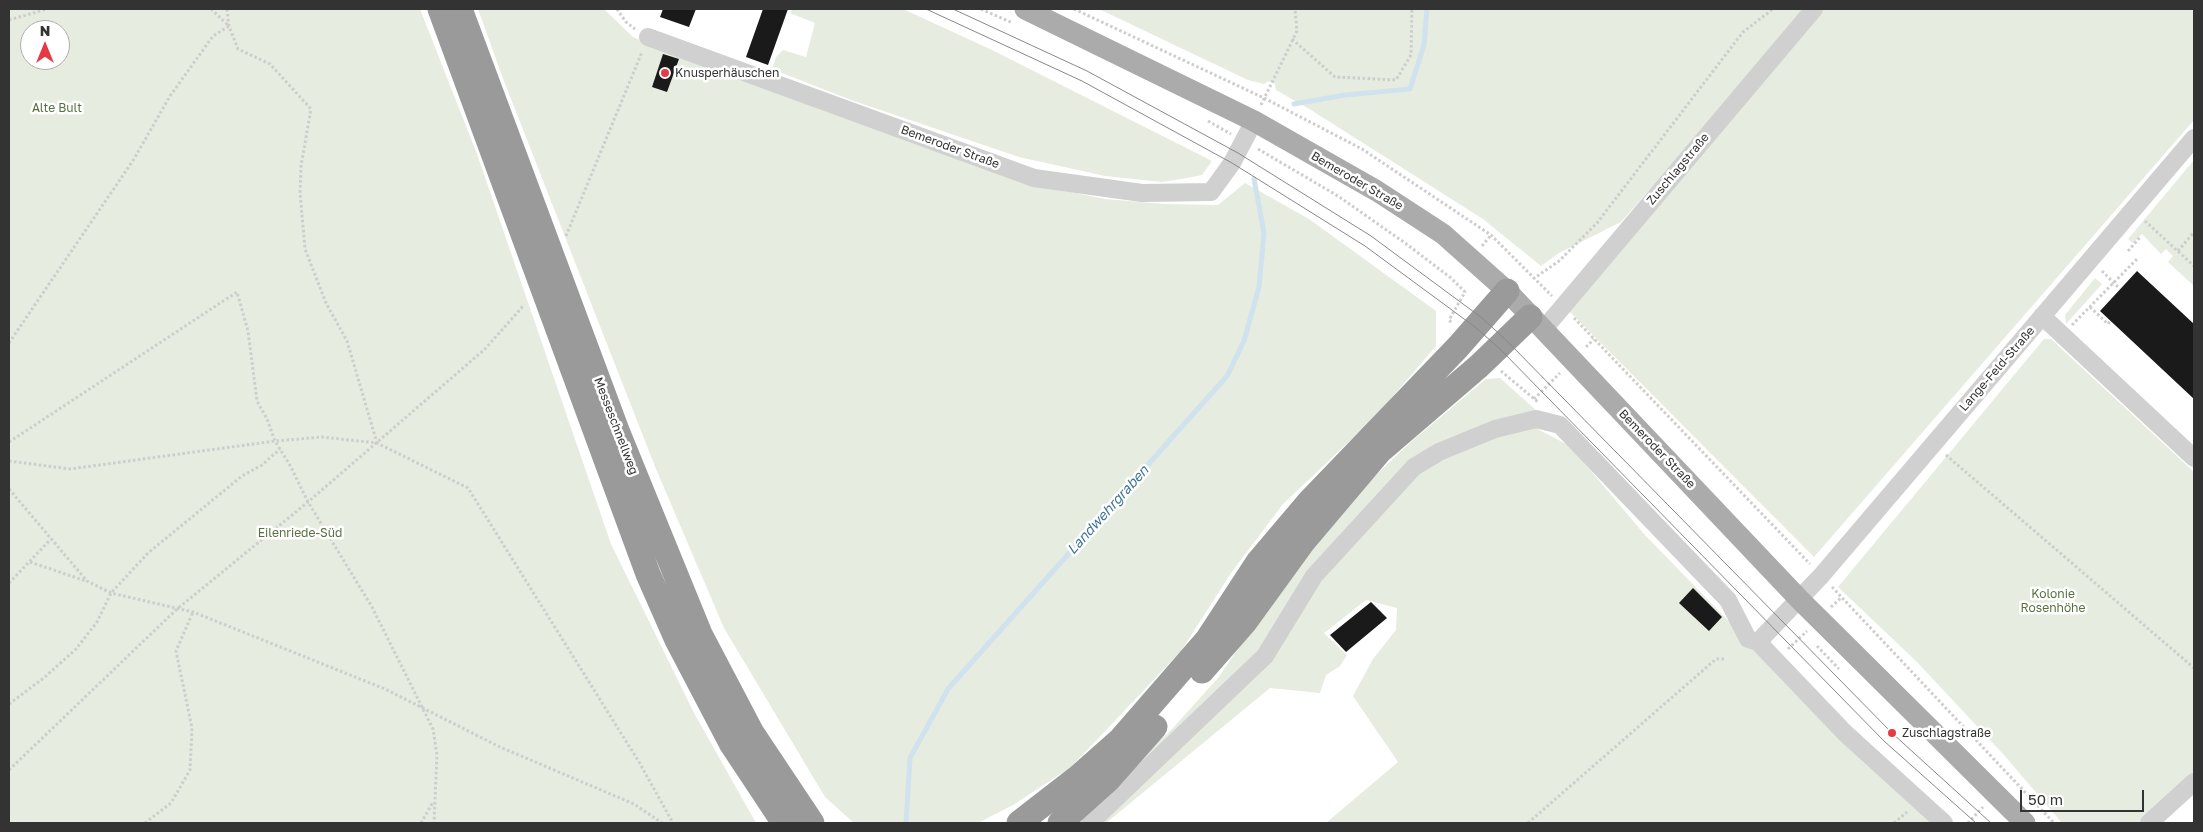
<!DOCTYPE html>
<meta charset="utf-8">
<style>
body{margin:0}
#map{position:relative;width:2203px;height:832px;overflow:hidden;background:#fff;font-family:"Golos Text",sans-serif}
canvas{display:block}
.frame{position:absolute;inset:0;border:10px solid #333;pointer-events:none}
.north{position:absolute;left:20px;top:20px;width:50px;height:50px;box-sizing:border-box;background:#fff;border:1px solid #adadad;border-radius:50%;rotate:0deg;font-size:14px;font-weight:700;line-height:20px;text-align:center;color:#333}
.north::after{content:'';display:block;margin:auto;width:18px;height:22px;background:#e63946;clip-path:polygon(50% 0,100% 100%,50% 72%,0 100%)}
.scale{position:absolute;left:2020px;top:790px;width:124px;height:22px;box-sizing:border-box;border:2px solid #333;border-top:0;padding-left:6px;font-size:15px;line-height:18px;white-space:nowrap;color:#333;-webkit-text-stroke:4px #fff;paint-order:stroke}
</style>
<div id="map">
<canvas width="2203" height="832"></canvas>
<div class="frame"></div>
<div class="north">N</div>
<div class="scale">50 m</div>
</div>
<script>
const g = document.querySelector('canvas').getContext('2d');
g.lineJoin = 'round';
function paint(path, color) {
  g.fillStyle = color;
  g.fill(path, 'evenodd');
}
function shape(rows) {
  const path = new Path2D();
  for (const r of rows) {
    path.moveTo(r[0], r[1]);
    for (let i = 2; i < r.length; i += 2) path.lineTo(r[i], r[i + 1]);
  }
  return path;
}
function stroke(path, color, width, dash) {
  g.strokeStyle = color;
  g.lineWidth = width;
  g.lineCap = dash ? 'butt' : 'round';
  g.setLineDash(dash || []);
  g.stroke(path);
}
function write(font, color, halo, rows, align = 'center') {
  g.font = font + ' "Golos Text",sans-serif';
  g.lineWidth = 5;
  g.setLineDash([]);
  g.textBaseline = 'middle';
  g.strokeStyle = halo;
  g.fillStyle = color;
  for (const [text, x, y, turn = 0] of rows) {
    g.save();
    g.translate(x, y);
    g.rotate((+turn || 0) * Math.PI / 180);
    g.textAlign = isNaN(turn) ? turn : align;
    if (halo) g.strokeText(text, 0, 0);
    g.fillText(text, 0, 0);
    g.restore();
  }
}
paint(shape([
 [9,9,420,9,477,154,611,544,694,713,756,823,9,823],
 [30,30,60,30,60,60,30,60],
 [478,9,604,9,633,37,660,49,1017,181,1105,199,1164,204,1218,205,1245,183,1309,219,1436,311,1436,346,1375,417,1283,504,1231,573,1181,651,1071,767,1013,805,978,823,854,823,825,797,724,628,656,469,502,76],
 [792,9,903,9,992,50,1212,161,1202,175,1187,178,1162,182,1105,176,1019,157,851,100,772,69,776,57,783,50,806,57,815,23,790,13],
 [1099,9,1810,9,1621,222,1559,253,1541,266,1483,219,1311,110,1276,90,1275,84,1269,81,1264,84,1248,80],
 [1822,9,2194,9,2194,120,1814,557,1569,311],
 [2194,160,2194,286,2168,262,2173,256,2166,249,2161,254,2142,234,2133,243,2128,239],
 [2095,278,2102,284,2066,324,2065,315],
 [2044,339,2051,339,2194,472,2194,775,2141,823,2062,823,2004,755,1917,662,1838,587],
 [1500,378,1538,412,1530,425,1570,446,1644,534,1842,738,1935,823,1326,823,1398,762,1353,696,1373,659,1396,630,1397,608,1366,600,1324,633,1347,655,1340,666,1326,675,1320,693,1270,688,1106,823,1074,823,1172,729,1218,678,1280,587,1343,506,1412,441,1486,379]
]), '#e6ecdf');
stroke(shape([
 [1294,104,1345,95,1410,89,1424,45,1427,9],
 [906,823,910,758,948,689,1227,376,1244,341,1259,287,1264,233,1254,179]
]), '#cfe2ee', 5);
paint(shape([
 [663,9,696,9,689,27,660,17],
 [763,9,788,9,768,65,746,57],
 [663,54,679,59,667,92,652,87],
 [2137,271,2194,324,2194,399,2100,311],
 [1693,588,1722,617,1709,631,1679,603],
 [1371,602,1387,618,1346,652,1330,635]
]), '#1a1a1a');
stroke(shape([
 [211,9,229,26],
 [227,9,229,26,238,49,270,64,311,109,301,166,300,193,305,249,326,303,347,341,377,443],
 [617,9,626,22,635,29],
 [981,9,1013,23],
 [1074,9,1264,98,1362,149,1491,235,1552,296],
 [9,20,47,9],
 [1292,39,1335,77,1396,80,1411,55,1412,9],
 [1261,105,1297,31,1295,9],
 [1208,121,1231,134],
 [1258,149,1338,196,1405,243,1451,278,1465,292,1449,320,1452,323],
 [2145,221,2194,266],
 [566,236,642,52],
 [1482,246,1491,235],
 [2128,251,2141,236],
 [2178,251,2194,232],
 [2102,271,2120,289],
 [1533,279,1559,261,1597,223,1743,32,1773,9],
 [2090,307,2108,324,2110,321],
 [1574,318,1810,564],
 [2072,325,2137,259],
 [9,343,134,159,170,96,213,36,229,26],
 [1586,347,1594,339],
 [1501,371,1538,402],
 [1534,399,1560,373],
 [9,442,237,292,248,331,257,401,267,419,275,441,291,467,308,502,372,607,433,729,437,755,434,823],
 [1946,455,2194,668],
 [9,461,70,469,275,441,322,437,377,443,468,488,639,762,673,823],
 [9,489,87,581,111,593,193,612,385,689,500,747,634,804,662,823],
 [30,562,86,581],
 [9,583,50,540],
 [1832,587,2054,823],
 [1831,607,1842,597],
 [1817,646,1839,669],
 [1788,649,1807,631],
 [9,704,45,677,76,649,97,622,111,593,148,553,242,476,262,465,280,449],
 [9,770,177,609,308,502,485,349,524,305],
 [145,823,171,803,190,770,192,728,176,651,193,612],
 [421,823,433,802],
 [1528,823,1716,659,1725,659],
 [1894,823,1907,812],
 [1968,823,1983,807]
]), '#cdcdcd', 3, [2.5, 2.5]);
stroke(shape([
 [648,37,1034,178,1142,193,1211,192,1232,163,1254,121],
 [2042,316,2194,458],
 [1543,330,1814,9],
 [1758,642,1821,576,2194,138],
 [1090,823,1265,656,1314,576,1414,467,1439,452,1495,429,1536,419,1560,425,1728,600,1748,639,1758,642,1845,733,1944,823],
 [2149,823,2194,782]
]), '#d0d0d0', 18);
stroke(shape([
 [1025,9,1254,121,1377,191,1443,234,1507,291,1800,600,2025,823]
]), '#ababab', 21);
stroke(shape([
 [440,9,648,574,677,640,731,743,784,823],
 [460,9,618,433,700,634,752,733,812,823],
 [1202,671,1245,622,1303,542,1380,451,1479,366,1530,317],
 [1019,823,1077,778,1121,739,1207,640,1258,562,1308,503,1458,347,1507,291],
 [1060,823,1108,780,1155,727]
]), '#9a9a9a', 25);
stroke(shape([
 [926,9,1082,81,1232,163,1365,246,1475,327,1499,348,1884,741,1976,823],
 [953,9,1087,71,1238,153,1371,236,1482,318,1507,341,1892,733,1991,823]
]), '#888', 1);
for (const [x, y, r, color] of [
 [665,73,5,"#e63946"],
 [1892,733,5,"#e63946"]
]) {
  const dot = new Path2D();
  dot.arc(x, y, r, 0, 2 * Math.PI);
  g.fillStyle = color;
  g.fill(dot);
  stroke(dot, '#fff', 2);
}
write('12px', '#333', '#fff', [
 ["Knusperhäuschen",675,73],
 ["Zuschlagstraße",1902,733]
], 'left');
write('12px', '#56703f', '#fff', [
 ["Alte Bult",57,108],
 ["Eilenriede-Süd",300,533],
 ["Kolonie",2053,594],
 ["Rosenhöhe",2053,608]
]);
write('12px', '#333', '#fff', [
 ["Bemeroder Straße",950,147,20],
 ["Zuschlagstraße",1678,169,-50],
 ["Bemeroder Straße",1357,181,30],
 ["Lange-Feld-Straße",1997,369,-49],
 ["Messeschnellweg",616,426,69],
 ["Bemeroder Straße",1657,449,46]
]);
write('italic 14px', '#3f7597', '#fff', [
 ["Landwehrgraben",1108,510,-48]
]);
</script>
